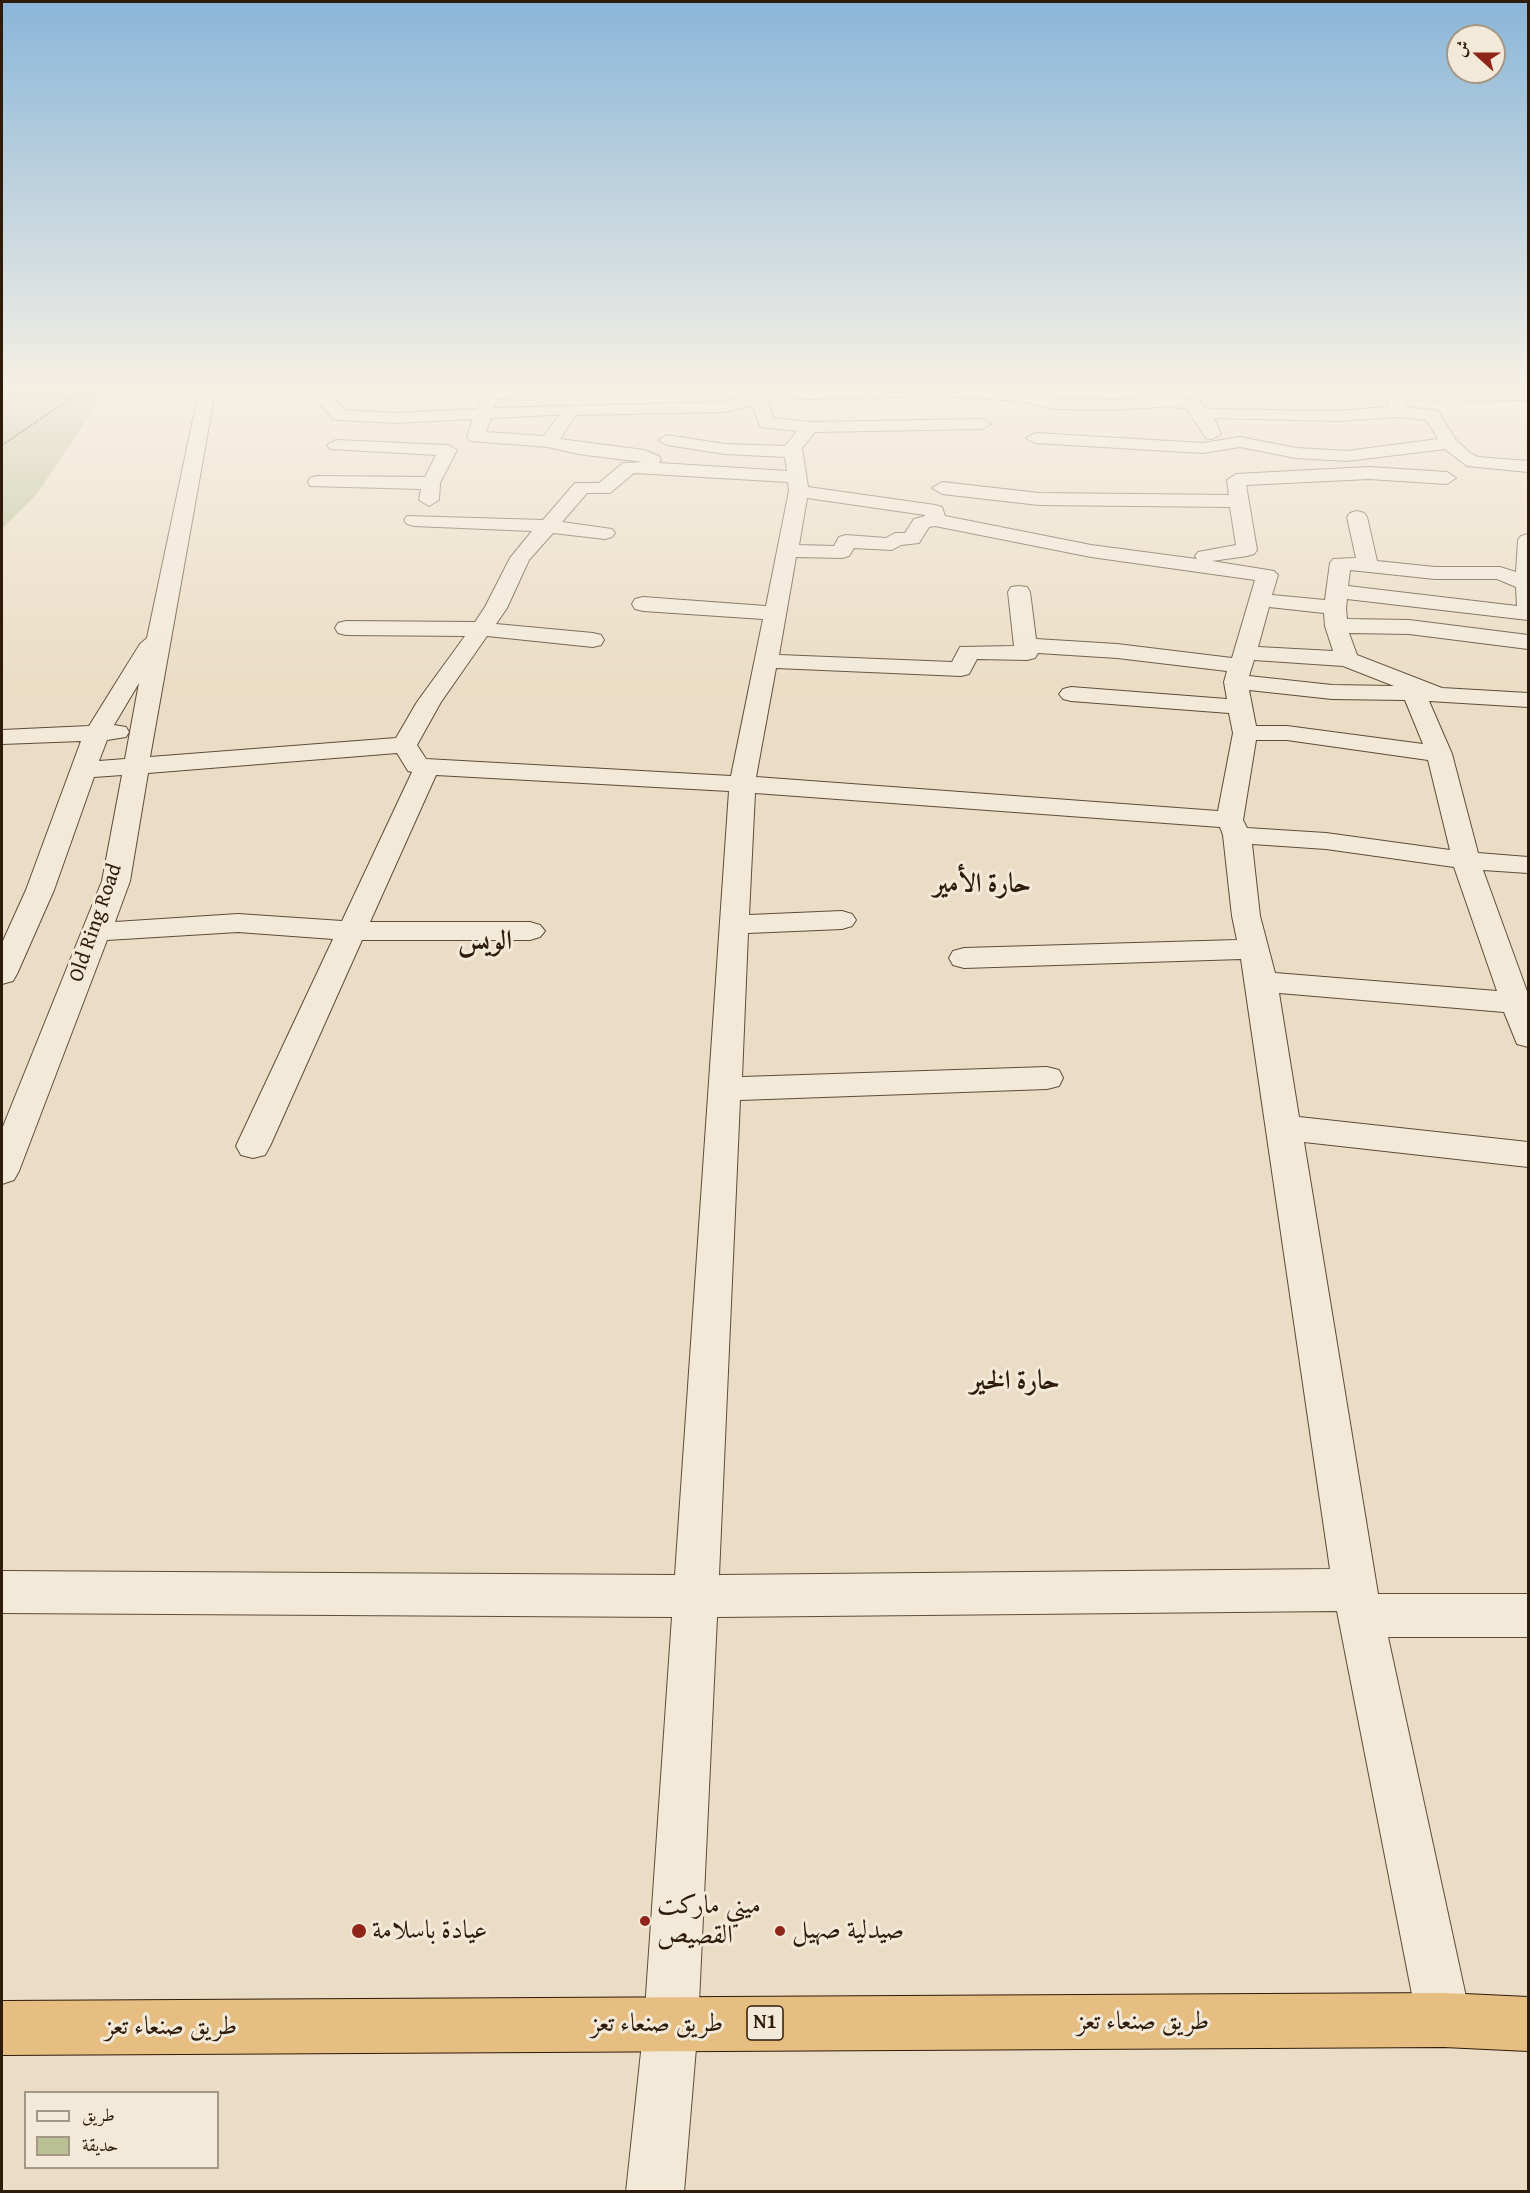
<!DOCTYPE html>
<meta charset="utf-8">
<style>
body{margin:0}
#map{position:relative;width:1530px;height:2193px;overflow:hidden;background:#ebddc5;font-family:"Gentium Book Plus",Amiri,serif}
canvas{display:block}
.frame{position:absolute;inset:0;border:3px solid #2f1b09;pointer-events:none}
.legend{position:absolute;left:24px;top:2091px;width:195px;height:78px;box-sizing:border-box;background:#f2e9d9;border:2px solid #a49786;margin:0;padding:8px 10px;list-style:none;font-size:18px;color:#2f1b09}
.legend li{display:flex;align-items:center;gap:12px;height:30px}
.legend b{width:30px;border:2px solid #a49786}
.north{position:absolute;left:1446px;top:24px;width:60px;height:60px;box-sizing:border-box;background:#f2e9d9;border:2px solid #a49786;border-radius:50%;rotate:291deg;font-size:16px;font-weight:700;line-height:24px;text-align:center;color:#2f1b09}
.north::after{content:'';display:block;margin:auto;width:21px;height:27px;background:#8f2418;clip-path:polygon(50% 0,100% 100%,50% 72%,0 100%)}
</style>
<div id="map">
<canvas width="1530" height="2193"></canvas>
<div class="frame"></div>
<ul class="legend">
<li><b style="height:8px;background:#f2e9d9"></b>طريق</li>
<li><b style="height:16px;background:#b8c094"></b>حديقة</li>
</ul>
<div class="north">ش</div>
</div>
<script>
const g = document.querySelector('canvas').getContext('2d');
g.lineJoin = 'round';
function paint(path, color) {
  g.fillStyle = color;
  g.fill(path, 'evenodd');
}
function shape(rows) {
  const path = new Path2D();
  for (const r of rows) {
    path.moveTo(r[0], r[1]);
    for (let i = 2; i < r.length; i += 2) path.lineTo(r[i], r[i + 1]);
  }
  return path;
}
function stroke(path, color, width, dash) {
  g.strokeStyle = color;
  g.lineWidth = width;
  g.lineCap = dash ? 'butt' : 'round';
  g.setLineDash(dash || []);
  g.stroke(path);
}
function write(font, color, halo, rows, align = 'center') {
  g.font = font + ' "Gentium Book Plus",Amiri,serif';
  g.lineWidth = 6;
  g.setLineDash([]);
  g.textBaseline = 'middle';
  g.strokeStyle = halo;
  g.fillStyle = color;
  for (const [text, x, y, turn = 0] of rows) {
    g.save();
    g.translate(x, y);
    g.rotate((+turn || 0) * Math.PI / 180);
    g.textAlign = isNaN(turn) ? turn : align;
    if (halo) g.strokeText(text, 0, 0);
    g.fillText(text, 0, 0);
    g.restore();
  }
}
paint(shape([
 [2,386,107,386,100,400,36,495,2,529]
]), '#b8c094');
const minor = shape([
 [200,386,216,386,150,757,396,738,417,702,465,636,346,635,338,633,335,628,338,623,346,621,475,622,485,607,510,558,532,531,414,526,407,524,404,520,407,516,543,520,575,483,599,483,623,463,643,462,578,454,548,447,470,441,467,437,473,419,395,423,339,420,333,419,306,386,323,386,344,410,395,413,477,409,485,386,526,390,528,386,595,386,587,391,541,392,537,399,531,400,497,399,494,408,724,402,775,388,938,386,1023,391,1053,399,1114,400,1172,396,1199,401,1206,409,1336,411,1387,407,1390,395,1402,393,1411,398,1405,402,1405,407,1438,411,1456,440,1470,453,1478,457,1528,461,1528,472,1467,466,1445,449,1347,461,1296,458,1240,447,1203,453,1035,443,1026,438,1035,433,1203,443,1240,437,1296,448,1347,451,1438,439,1426,420,1399,417,1336,421,1214,418,1221,434,1212,439,1206,438,1187,409,1172,406,1114,410,1053,409,1022,401,938,396,768,400,773,418,810,422,982,419,991,424,982,429,815,432,802,448,808,487,935,505,942,507,945,516,1091,545,1197,559,1195,556,1198,552,1236,545,1230,507,1039,505,942,494,932,488,942,482,1039,493,1229,495,1227,480,1236,474,1369,467,1447,472,1456,478,1447,484,1369,479,1246,485,1257,550,1254,554,1247,556,1212,561,1274,571,1278,575,1272,595,1325,600,1330,563,1333,559,1356,558,1347,517,1350,513,1357,511,1364,513,1367,517,1377,561,1435,567,1500,567,1516,572,1518,540,1521,536,1528,534,1528,620,1347,599,1346,608,1347,619,1409,620,1528,635,1528,649,1409,634,1349,633,1357,655,1442,688,1528,693,1528,707,1429,701,1452,754,1478,853,1528,857,1528,873,1483,870,1528,994,1528,1047,1517,1044,1504,1012,1279,993,1299,1117,1528,1142,1528,1167,1304,1142,1378,1594,1528,1594,1528,1637,1388,1637,1471,2020,1463,2039,1444,2047,1425,2039,1417,2020,1337,1611,717,1617,698,2024,684,2192,626,2192,644,2024,672,1617,2,1613,2,1571,675,1575,729,791,436,775,370,922,530,922,540,925,545,931,540,937,530,940,362,940,270,1146,265,1155,253,1158,241,1155,236,1146,333,939,238,932,107,940,19,1171,14,1180,2,1184,2,1129,102,881,122,775,94,777,54,890,17,974,13,981,2,984,2,943,26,890,81,741,2,744,2,730,89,726,140,644,147,638,200,386],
 [752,405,760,427,797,431,785,446,725,444,667,435,658,440,667,445,725,454,785,457,787,471,659,463,661,460,659,456,644,450,560,439,576,415,725,412,752,405],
 [552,415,559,415,544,436,486,432,491,418,552,415],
 [634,473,788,482,789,491,766,606,643,597,635,599,632,604,635,609,643,611,763,619,731,776,426,759,417,745,441,702,487,636,593,647,601,645,604,640,601,635,593,633,496,624,507,608,529,560,553,533,605,539,612,537,615,533,612,529,562,522,587,493,610,493,634,473],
 [807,498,925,515,925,516,914,519,905,533,895,533,886,538,846,535,839,537,834,546,799,545,807,498],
 [935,526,1091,557,1255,580,1232,658,1117,644,1036,639,1030,592,1027,587,1019,586,1011,587,1008,592,1014,646,960,647,952,662,779,655,796,557,842,558,849,556,854,548,892,550,901,545,919,543,929,527,935,526],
 [1350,570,1435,579,1497,579,1516,587,1517,606,1348,586,1350,570],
 [1269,607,1324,613,1325,626,1333,651,1258,647,1269,607],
 [1038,653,1117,658,1227,671,1224,682,1227,699,1071,687,1063,689,1059,694,1063,699,1071,701,1229,713,1233,733,1218,811,756,777,776,668,961,676,969,674,977,659,1027,660,1035,658,1038,653],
 [1254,660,1343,666,1394,686,1332,685,1249,676,1254,660],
 [139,683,125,759,99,761,107,740,126,737,129,732,126,727,114,725,139,683],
 [1249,690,1332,699,1405,700,1423,744,1287,726,1256,726,1249,690],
 [1256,740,1287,740,1428,760,1450,850,1326,833,1247,828,1243,820,1256,740],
 [397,753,408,771,412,772,342,921,238,914,115,922,130,881,148,773,397,753],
 [755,793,1220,827,1223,835,1232,916,1237,940,964,948,953,951,949,958,953,965,964,968,1241,959,1330,1569,719,1575,740,1100,1047,1089,1059,1086,1063,1078,1059,1070,1047,1067,742,1077,748,933,842,929,852,926,856,920,852,914,842,911,749,915,755,793],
 [1252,844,1326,849,1454,867,1497,991,1275,973,1260,916,1252,844],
 [1407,386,1424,386,1429,391,1528,390,1528,400,1424,401,1418,400,1407,386],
 [336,440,448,445,457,450,440,483,439,500,429,506,419,500,421,489,310,486,308,482,310,478,317,476,425,477,436,455,330,449,327,445,336,440]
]);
const highway = shape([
 [1444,1993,1528,1997,1528,2051,1444,2047,2,2055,2,2001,1444,1993]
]);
stroke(minor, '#5e4c38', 2);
stroke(highway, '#2f1b09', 2);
stroke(shape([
 [2,393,24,386],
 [2,445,76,395,84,386]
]), '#2f1b09', 2, [2, 1.5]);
paint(minor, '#f2e9d9');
paint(highway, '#e6be82');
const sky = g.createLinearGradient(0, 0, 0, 693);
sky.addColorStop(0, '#8ab6d8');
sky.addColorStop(0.56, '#f6f0e5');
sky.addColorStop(1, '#f6f0e500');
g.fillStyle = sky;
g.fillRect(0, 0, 1530, 693);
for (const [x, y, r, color] of [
 [645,1921,6,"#8f2418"],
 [359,1931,8,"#8f2418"],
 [780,1931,6,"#8f2418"]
]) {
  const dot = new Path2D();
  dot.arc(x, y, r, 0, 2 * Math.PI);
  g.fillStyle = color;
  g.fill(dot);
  stroke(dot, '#f2e9d9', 2);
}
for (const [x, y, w] of [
 [765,2023,36]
]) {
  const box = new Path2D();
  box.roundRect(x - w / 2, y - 17, w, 34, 4.5);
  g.fillStyle = '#f2e9d9';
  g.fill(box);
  stroke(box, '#2f1b09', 1.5);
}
write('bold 20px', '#2f1b09', null, [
 ["N1",765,2023]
]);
write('21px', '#2f1b09', '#f2e9d9', [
 ["Old Ring Road",96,923,-71]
]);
write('26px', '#2f1b09', '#f2e9d9', [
 ["ميني ماركت",657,1906],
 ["القصيص",657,1936],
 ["عيادة باسلامة",372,1931],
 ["صيدلية صهيل",792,1931]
], 'left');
write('26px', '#2f1b09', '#f2e9d9', [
 ["طريق صنعاء تعز",1143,2022],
 ["طريق صنعاء تعز",657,2024],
 ["طريق صنعاء تعز",171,2027]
]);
write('bold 27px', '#2f1b09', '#f2e9d9', [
 ["حارة الأمير",982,885],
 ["الويس",485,942],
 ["حارة الخير",1015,1382]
]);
</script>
